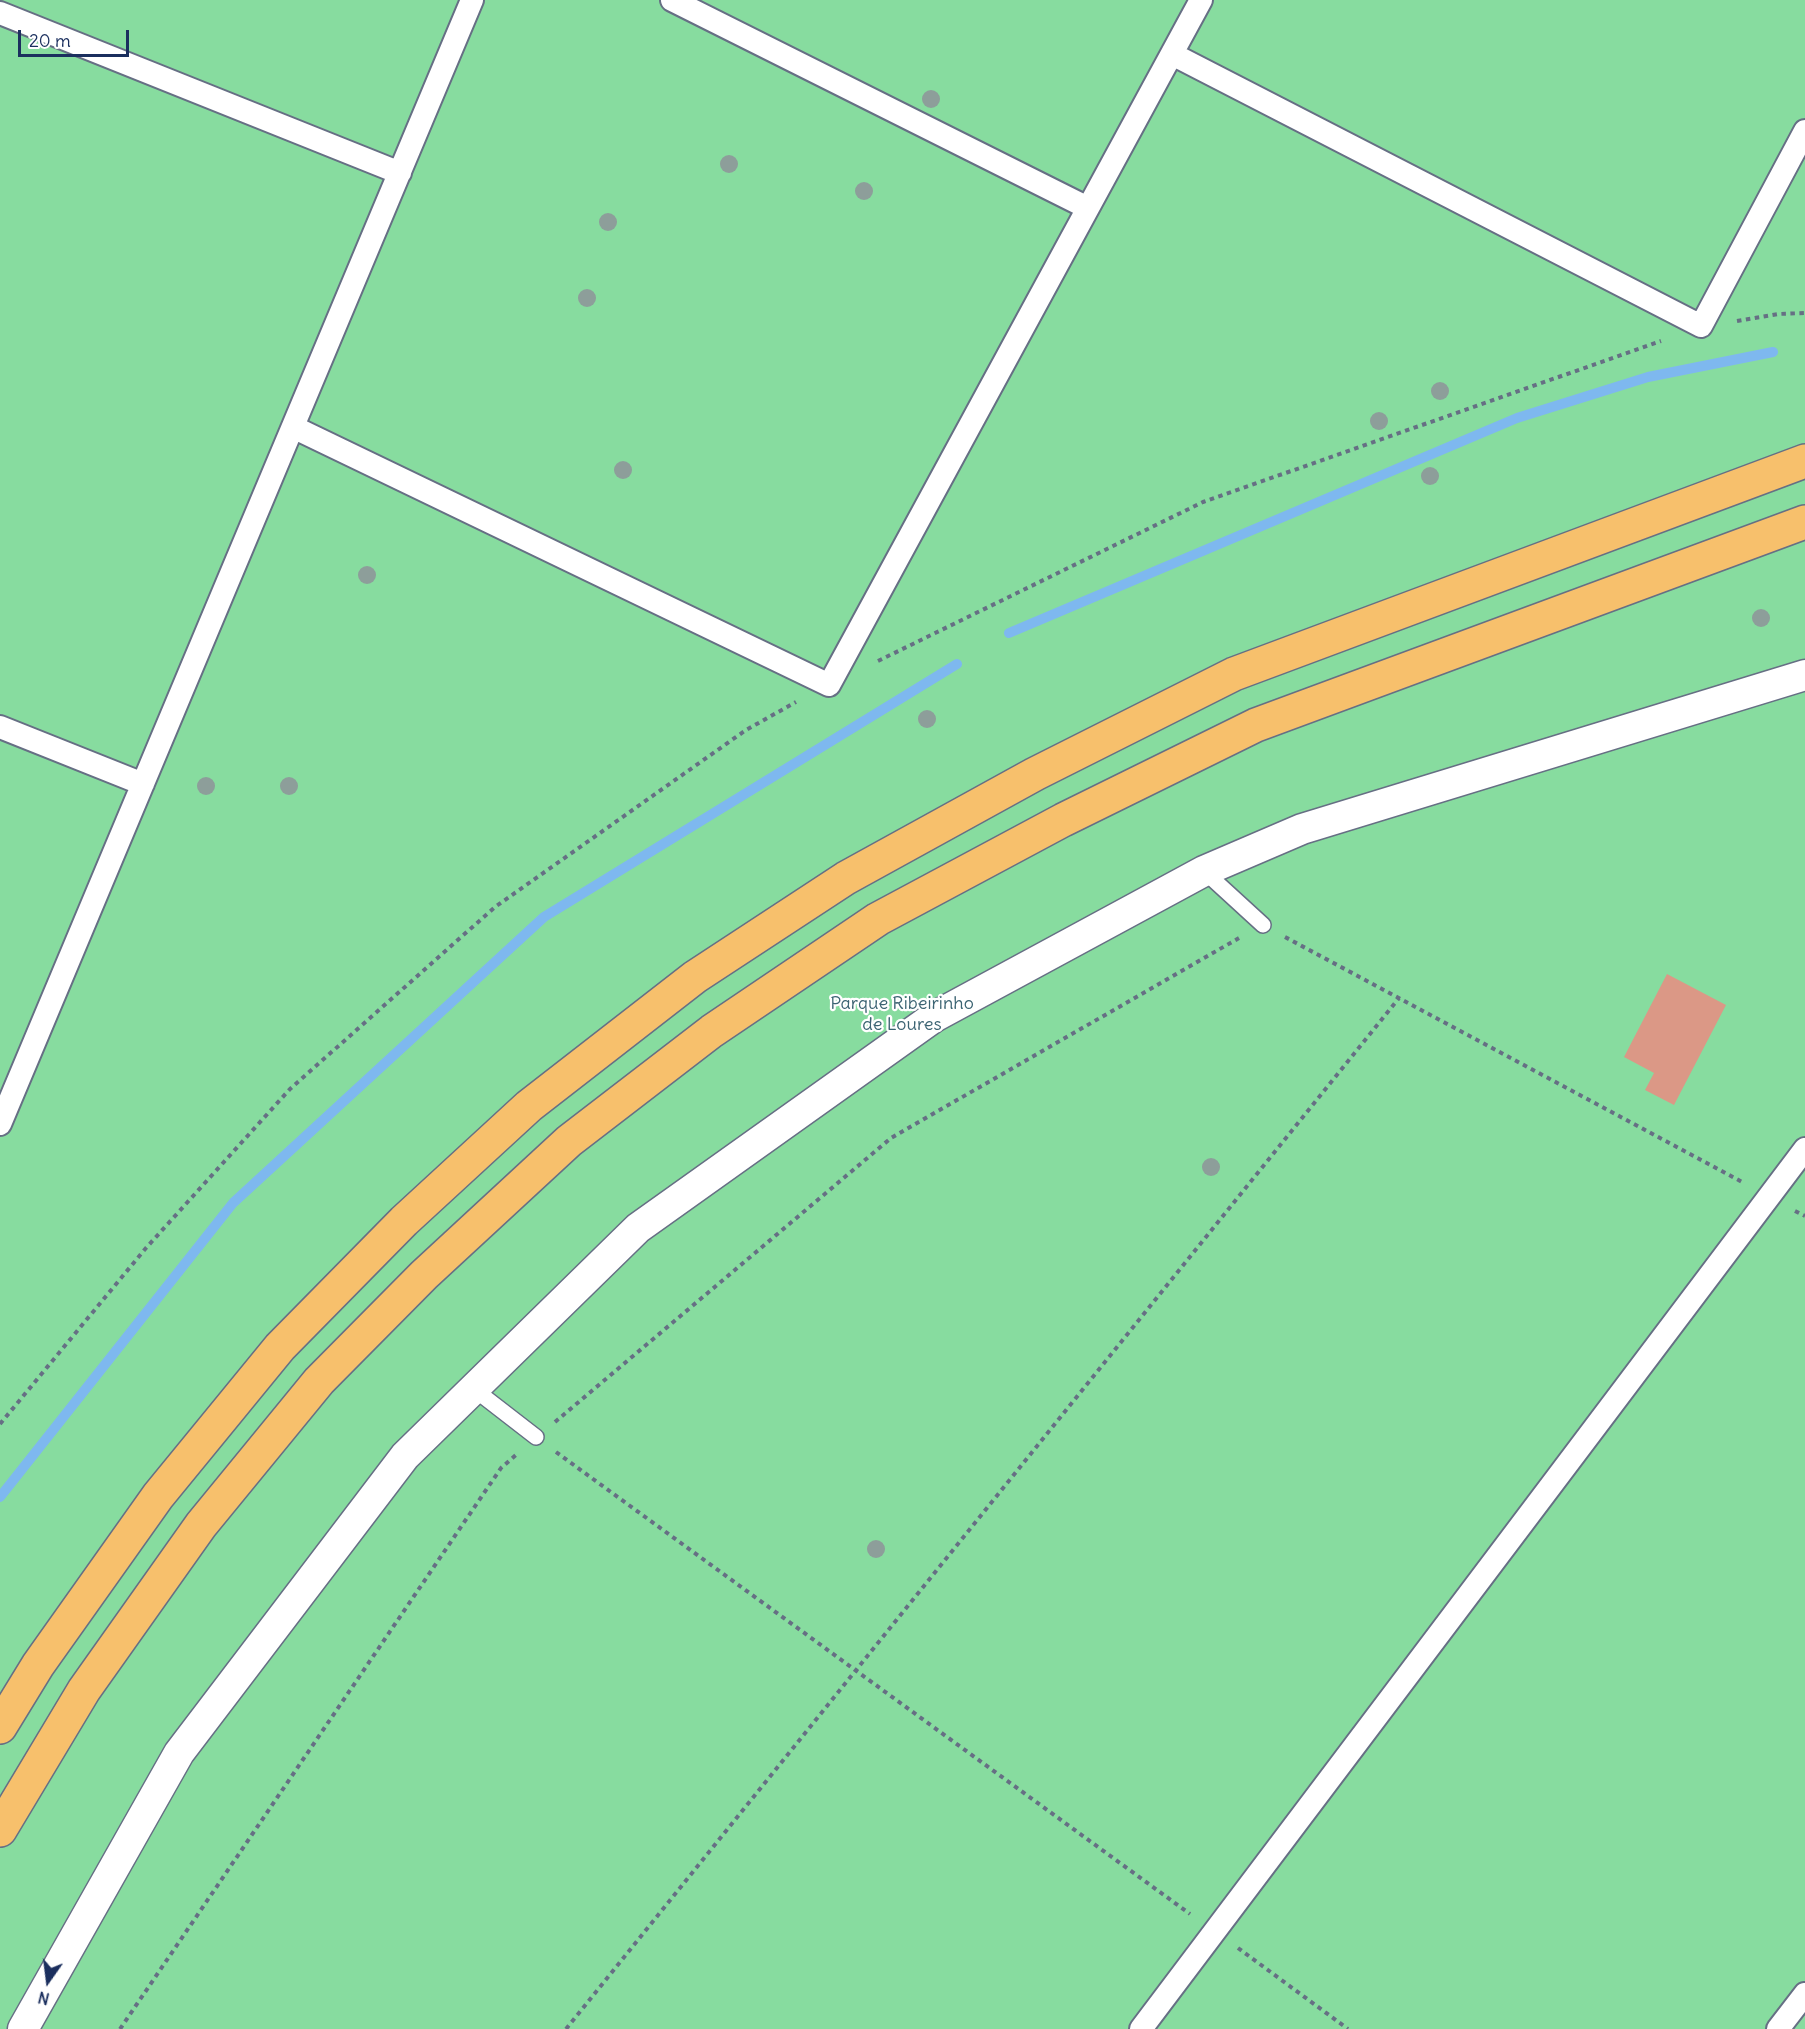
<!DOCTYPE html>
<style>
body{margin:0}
#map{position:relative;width:1805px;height:2029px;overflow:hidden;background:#f2e5ca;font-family:Delius,sans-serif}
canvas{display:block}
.north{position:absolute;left:18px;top:1951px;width:60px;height:60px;-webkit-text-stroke:4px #fff;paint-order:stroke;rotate:194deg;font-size:16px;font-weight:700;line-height:24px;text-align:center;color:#1b2f5e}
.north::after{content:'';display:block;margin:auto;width:21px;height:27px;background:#1b2f5e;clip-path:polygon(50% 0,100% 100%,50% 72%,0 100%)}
.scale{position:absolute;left:18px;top:30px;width:111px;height:27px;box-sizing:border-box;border:3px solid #1b2f5e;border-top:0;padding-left:8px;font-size:18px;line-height:21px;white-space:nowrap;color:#1b2f5e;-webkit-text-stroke:4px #fff;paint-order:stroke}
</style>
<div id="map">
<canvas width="1805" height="2029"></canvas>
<div class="north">N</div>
<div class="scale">20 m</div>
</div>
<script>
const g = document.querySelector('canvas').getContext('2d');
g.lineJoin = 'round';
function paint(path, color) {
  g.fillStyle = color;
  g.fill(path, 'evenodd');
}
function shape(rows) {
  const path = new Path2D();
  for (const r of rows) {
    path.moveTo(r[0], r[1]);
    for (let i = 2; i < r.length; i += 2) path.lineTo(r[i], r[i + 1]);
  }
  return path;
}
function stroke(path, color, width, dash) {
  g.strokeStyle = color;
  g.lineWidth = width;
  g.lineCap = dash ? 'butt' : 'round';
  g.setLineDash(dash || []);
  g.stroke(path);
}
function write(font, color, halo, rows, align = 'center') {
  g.font = font + ' Delius,sans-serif';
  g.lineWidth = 4.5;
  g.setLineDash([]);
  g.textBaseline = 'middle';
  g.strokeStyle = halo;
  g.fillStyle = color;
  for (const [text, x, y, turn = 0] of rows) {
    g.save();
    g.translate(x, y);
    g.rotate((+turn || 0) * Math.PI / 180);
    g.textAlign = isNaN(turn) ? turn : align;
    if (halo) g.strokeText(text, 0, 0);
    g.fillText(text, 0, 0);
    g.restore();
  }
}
paint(shape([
 [0,0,1805,0,1805,2029,0,2029]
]), '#87dc9f');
stroke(shape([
 [1009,633,1517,418,1648,377,1773,352],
 [0,1497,233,1203,544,917,957,664]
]), '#7eb8ef', 10);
paint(shape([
 [1667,974,1726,1005,1674,1105,1645,1090,1654,1073,1624,1057]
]), '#db9886');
const service = shape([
 [1204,871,1263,925],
 [474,1389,536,1437]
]);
const pedestrian = shape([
 [672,0,1088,208],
 [0,13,400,173],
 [1172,54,1701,326,1805,131],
 [293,427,829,685,1201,0],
 [0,727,143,784],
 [0,1124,472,0],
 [1141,2029,1805,1149],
 [1778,2029,1805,1994]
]);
const minor = shape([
 [23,2029,179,1753,405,1456,638,1228,934,1017,1204,871,1302,829,1805,675]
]);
const trunk = shape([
 [0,1727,38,1665,158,1496,280,1347,404,1221,529,1106,695,977,846,878,1035,774,1234,674,1805,461],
 [0,1830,84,1690,201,1525,319,1381,424,1275,569,1141,712,1031,878,919,1063,820,1256,725,1805,522]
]);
stroke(service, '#666f84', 18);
stroke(pedestrian, '#666f84', 26);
stroke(minor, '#666f84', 33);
stroke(trunk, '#666f84', 36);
stroke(shape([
 [1737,321,1778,314,1805,313],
 [878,661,1203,502,1661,341],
 [1285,937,1744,1183],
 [1795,1211,1805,1216],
 [555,1422,891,1138,1239,938],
 [0,1424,146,1248,290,1089,495,907,746,730,796,702],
 [556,1452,1190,1914],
 [1238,1948,1348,2029],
 [120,2029,501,1468,517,1454],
 [566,2029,1399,998]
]), '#666f84', 4, [4.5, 4.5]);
stroke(service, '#fff', 15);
stroke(pedestrian, '#fff', 22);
stroke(minor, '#fff', 30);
stroke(trunk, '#f7c06c', 33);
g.fillStyle = '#8d9e9a';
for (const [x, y] of [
 [931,99],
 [729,164],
 [864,191],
 [608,222],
 [587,298],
 [1440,391],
 [1379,421],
 [623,470],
 [1430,476],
 [367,575],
 [1761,618],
 [927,719],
 [206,786],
 [289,786],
 [1211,1167],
 [876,1549]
]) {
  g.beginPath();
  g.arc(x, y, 9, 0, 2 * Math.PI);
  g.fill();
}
write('18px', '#3b6372', '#fff', [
 ["Parque Ribeirinho",902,1004],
 ["de Loures",902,1025]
]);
</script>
